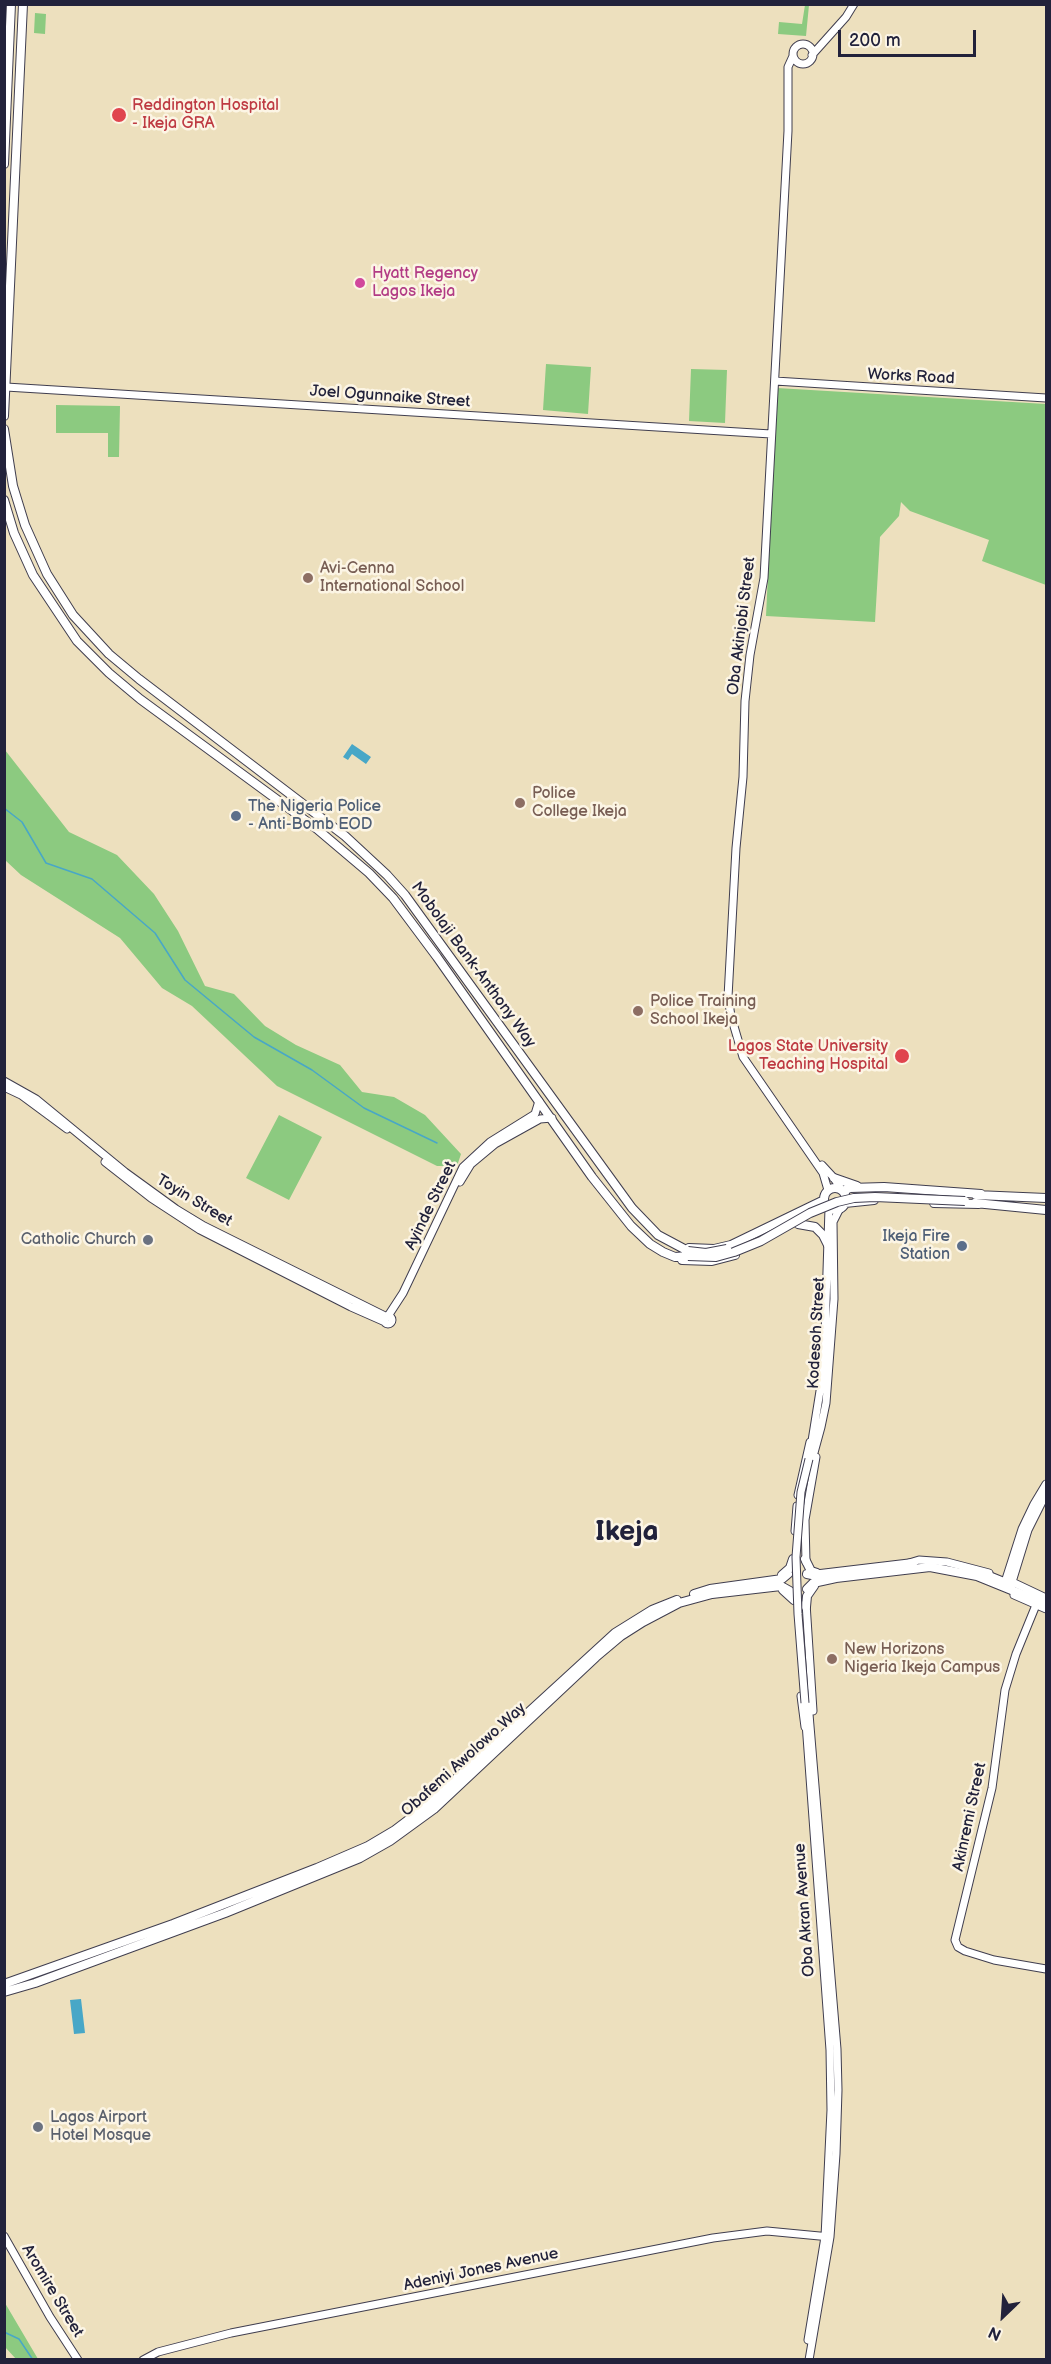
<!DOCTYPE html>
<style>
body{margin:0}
#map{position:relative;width:1051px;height:2364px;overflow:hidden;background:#ede0be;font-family:"Balsamiq Sans",sans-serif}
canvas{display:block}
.frame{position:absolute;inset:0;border:6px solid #22223b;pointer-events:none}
.north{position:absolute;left:973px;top:2286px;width:60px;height:60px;-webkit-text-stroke:4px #fcf5e5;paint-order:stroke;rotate:205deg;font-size:16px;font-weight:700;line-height:24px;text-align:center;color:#22223b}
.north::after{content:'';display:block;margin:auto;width:21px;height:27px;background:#22223b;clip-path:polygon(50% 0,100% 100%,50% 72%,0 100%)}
.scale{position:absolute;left:838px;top:30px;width:138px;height:27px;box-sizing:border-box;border:3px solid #22223b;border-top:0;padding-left:8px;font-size:18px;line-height:21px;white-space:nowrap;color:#22223b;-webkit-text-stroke:4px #fcf5e5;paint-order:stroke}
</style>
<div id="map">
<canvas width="1051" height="2364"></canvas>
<div class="frame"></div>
<div class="north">N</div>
<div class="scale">200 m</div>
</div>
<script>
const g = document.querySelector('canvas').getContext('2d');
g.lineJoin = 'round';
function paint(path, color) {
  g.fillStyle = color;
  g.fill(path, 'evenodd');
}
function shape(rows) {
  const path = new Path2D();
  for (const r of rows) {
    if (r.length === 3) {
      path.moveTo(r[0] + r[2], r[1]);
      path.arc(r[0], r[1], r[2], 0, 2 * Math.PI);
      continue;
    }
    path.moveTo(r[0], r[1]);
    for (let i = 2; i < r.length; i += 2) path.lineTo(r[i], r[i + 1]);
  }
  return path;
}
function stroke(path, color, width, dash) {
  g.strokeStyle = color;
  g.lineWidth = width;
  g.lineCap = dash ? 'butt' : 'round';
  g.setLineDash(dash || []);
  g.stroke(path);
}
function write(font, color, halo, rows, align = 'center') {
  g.font = font + ' "Balsamiq Sans",sans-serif';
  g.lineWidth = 5;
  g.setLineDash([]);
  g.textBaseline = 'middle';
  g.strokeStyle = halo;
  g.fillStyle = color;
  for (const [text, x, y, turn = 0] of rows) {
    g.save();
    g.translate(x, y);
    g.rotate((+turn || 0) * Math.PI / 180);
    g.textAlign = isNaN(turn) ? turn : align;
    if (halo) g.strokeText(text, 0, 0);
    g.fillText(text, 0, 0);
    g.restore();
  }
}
paint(shape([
 [805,5,809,5,806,36,778,34,779,22,802,24],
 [35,13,46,14,45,34,34,33],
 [546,364,591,367,588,414,543,410],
 [691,369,727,370,725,423,689,421],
 [777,388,1046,404,1046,585,982,561,989,540,910,511,901,502,899,516,880,537,875,622,766,616],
 [56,405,120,406,119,457,108,457,108,433,56,433],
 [5,750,69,832,117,855,154,894,178,931,205,986,234,994,265,1026,296,1045,340,1065,362,1092,394,1097,425,1115,461,1154,457,1166,437,1166,277,1086,192,1006,162,988,120,938,21,875,5,860],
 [279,1115,322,1137,289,1200,246,1178],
 [5,2303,38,2359,16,2359,5,2347]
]), '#8cca80');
paint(shape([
 [352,744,371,757,366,764,352,754,348,760,343,757],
 [81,1999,85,2033,74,2034,70,2000]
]), '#48a7c7');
stroke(shape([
 [4,808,22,822,46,863,92,879,155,933,185,980,254,1037,312,1070,364,1108,437,1143],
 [4,2332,19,2339,33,2360]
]), '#48a7c7', 1.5);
const secondary = shape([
 [803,54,10],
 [812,55,846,17,854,4],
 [793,56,788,67,788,131,764,578,750,655,745,701,743,777,736,848,728,997,731,1016,743,1057,823,1173,828,1190],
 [775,381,1046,398],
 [6,387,771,434],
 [4,1081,36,1099,125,1172,176,1209,204,1226,387,1317],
 [4,1087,21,1095,67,1129],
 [105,1162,151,1198,200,1230,351,1307,385,1322],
 [822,1165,834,1178,841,1189],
 [460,1182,471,1164,495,1144,540,1119,552,1118],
 [388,1316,403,1293,463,1167,490,1142,535,1114,539,1101],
 [388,1320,4],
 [811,1447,824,1366,829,1208],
 [812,1460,821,1427,826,1403,834,1299,833,1222,840,1208],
 [798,1495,810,1442],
 [795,1531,797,1506],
 [806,1562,805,1520,816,1457],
 [909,1563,919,1560,947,1562,989,1573],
 [1006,1579,1022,1529,1034,1504,1046,1484],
 [1008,1580,1046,1598],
 [1012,1582,1028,1530,1046,1494],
 [1014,1595,1046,1609],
 [806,1603,813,1711],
 [1036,1605,1016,1654,1005,1690,992,1788,955,1940,958,1947,965,1951,994,1960,1046,1969],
 [801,1696,805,1727],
 [808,1702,837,2049,838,2090,836,2154,830,2237,809,2360],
 [806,1723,830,2050,831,2110,825,2237,808,2340],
 [4,2236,50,2317,78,2360],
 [143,2360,158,2352,231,2333,713,2238,767,2231,830,2237]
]);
const primary = shape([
 [4,164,11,4],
 [4,416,23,4],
 [4,429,13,486,25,525,47,574,73,615,109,654,139,679,345,836,387,875,405,895,632,1208,658,1235,688,1251],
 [4,500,14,533,33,575,77,641,109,673,140,699,317,829,369,873,393,898,437,957,592,1177,631,1226,650,1244,663,1252,675,1257,688,1256],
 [834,1178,857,1186],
 [835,1199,11],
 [843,1191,850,1188,884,1187,981,1194],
 [976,1195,1046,1198],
 [845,1203,874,1200],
 [934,1203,979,1204],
 [975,1203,1046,1210],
 [798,1224,815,1227,823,1235,828,1245],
 [689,1248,714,1249,731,1245,824,1200],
 [682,1260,712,1261,735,1255],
 [805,1559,811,1571,817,1573],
 [807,1574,812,1575,913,1563],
 [984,1574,1011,1585],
 [782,1575,790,1568,793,1559],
 [807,1589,813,1583,836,1578,930,1567,977,1576,1046,1604],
 [783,1590,794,1600],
 [694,1594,710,1589,782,1579,788,1574],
 [806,1607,807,1596,814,1586],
 [4,1984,173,1924,317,1868,368,1846,395,1830,424,1808,615,1633,652,1610,677,1600],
 [4,1992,35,1983,225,1913,360,1858,390,1841,434,1809,596,1657,621,1636,643,1622,679,1603,712,1594,781,1586,790,1591]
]);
stroke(secondary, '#403e4f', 9);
stroke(primary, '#403e4f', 10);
stroke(secondary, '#fff', 7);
stroke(primary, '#fff', 8);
const secondaryBridge = shape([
 [805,1703,798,1614,796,1557,801,1492,809,1459]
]);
const primaryBridge = shape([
 [688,1251,706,1253,727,1249],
 [688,1256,716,1257,734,1252,761,1241,810,1213,837,1202,854,1198,875,1197,965,1201]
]);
stroke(secondaryBridge, '#403e4f', 9, []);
stroke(primaryBridge, '#403e4f', 10, []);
stroke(secondaryBridge, '#fff', 7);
stroke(primaryBridge, '#fff', 8);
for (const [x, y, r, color] of [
 [119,115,8,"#e0444e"],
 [360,283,6,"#d1479c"],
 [308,578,6,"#8d6e63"],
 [520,803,6,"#8d6e63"],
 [236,816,6,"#5c6f8a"],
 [638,1011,6,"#8d6e63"],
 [902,1056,8,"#e0444e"],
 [148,1240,6,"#6b7280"],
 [962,1246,6,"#5c6f8a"],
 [832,1659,6,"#8d6e63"],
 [38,2127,6,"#6b7280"]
]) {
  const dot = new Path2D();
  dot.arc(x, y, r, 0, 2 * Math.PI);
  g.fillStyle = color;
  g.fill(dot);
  stroke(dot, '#fcf5e5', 2);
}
write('16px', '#be3a42', '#fcf5e5', [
 ["Reddington Hospital",132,106],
 ["- Ikeja GRA",132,124],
 ["Lagos State University",888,1047,"right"],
 ["Teaching Hospital",888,1065,"right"]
], 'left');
write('16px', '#b23c85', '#fcf5e5', [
 ["Hyatt Regency",372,274],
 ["Lagos Ikeja",372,292]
], 'left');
write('16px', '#22223b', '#fcf5e5', [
 ["Works Road",911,377,3],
 ["Joel Ogunnaike Street",390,397,4],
 ["Oba Akinjobi Street",742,626,-83],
 ["Mobolaji Bank-Anthony Way",473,965,54],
 ["Toyin Street",194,1201,31],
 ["Ayinde Street",431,1206,-64],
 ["Kodesoh Street",817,1333,-87],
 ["Obafemi Awolowo Way",464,1760,-42],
 ["Akinremi Street",970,1817,-78],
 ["Oba Akran Avenue",805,1910,-94],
 ["Adeniyi Jones Avenue",481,2270,-12],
 ["Aromire Street",52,2291,59]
]);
write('16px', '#785e54', '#fcf5e5', [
 ["Avi-Cenna",320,569],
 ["International School",320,587],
 ["Police",532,794],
 ["College Ikeja",532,812],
 ["Police Training",650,1002],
 ["School Ikeja",650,1020],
 ["New Horizons",844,1650],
 ["Nigeria Ikeja Campus",844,1668]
], 'left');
write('16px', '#4e5e75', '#fcf5e5', [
 ["The Nigeria Police",248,807],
 ["- Anti-Bomb EOD",248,825],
 ["Ikeja Fire",950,1237,"right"],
 ["Station",950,1255,"right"]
], 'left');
write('16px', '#5b616d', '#fcf5e5', [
 ["Catholic Church",136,1240],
 ["Lagos Airport",50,2118,"left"],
 ["Hotel Mosque",50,2136,"left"]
], 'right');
write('bold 28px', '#22223b', '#fcf5e5', [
 ["Ikeja",627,1533]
]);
</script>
